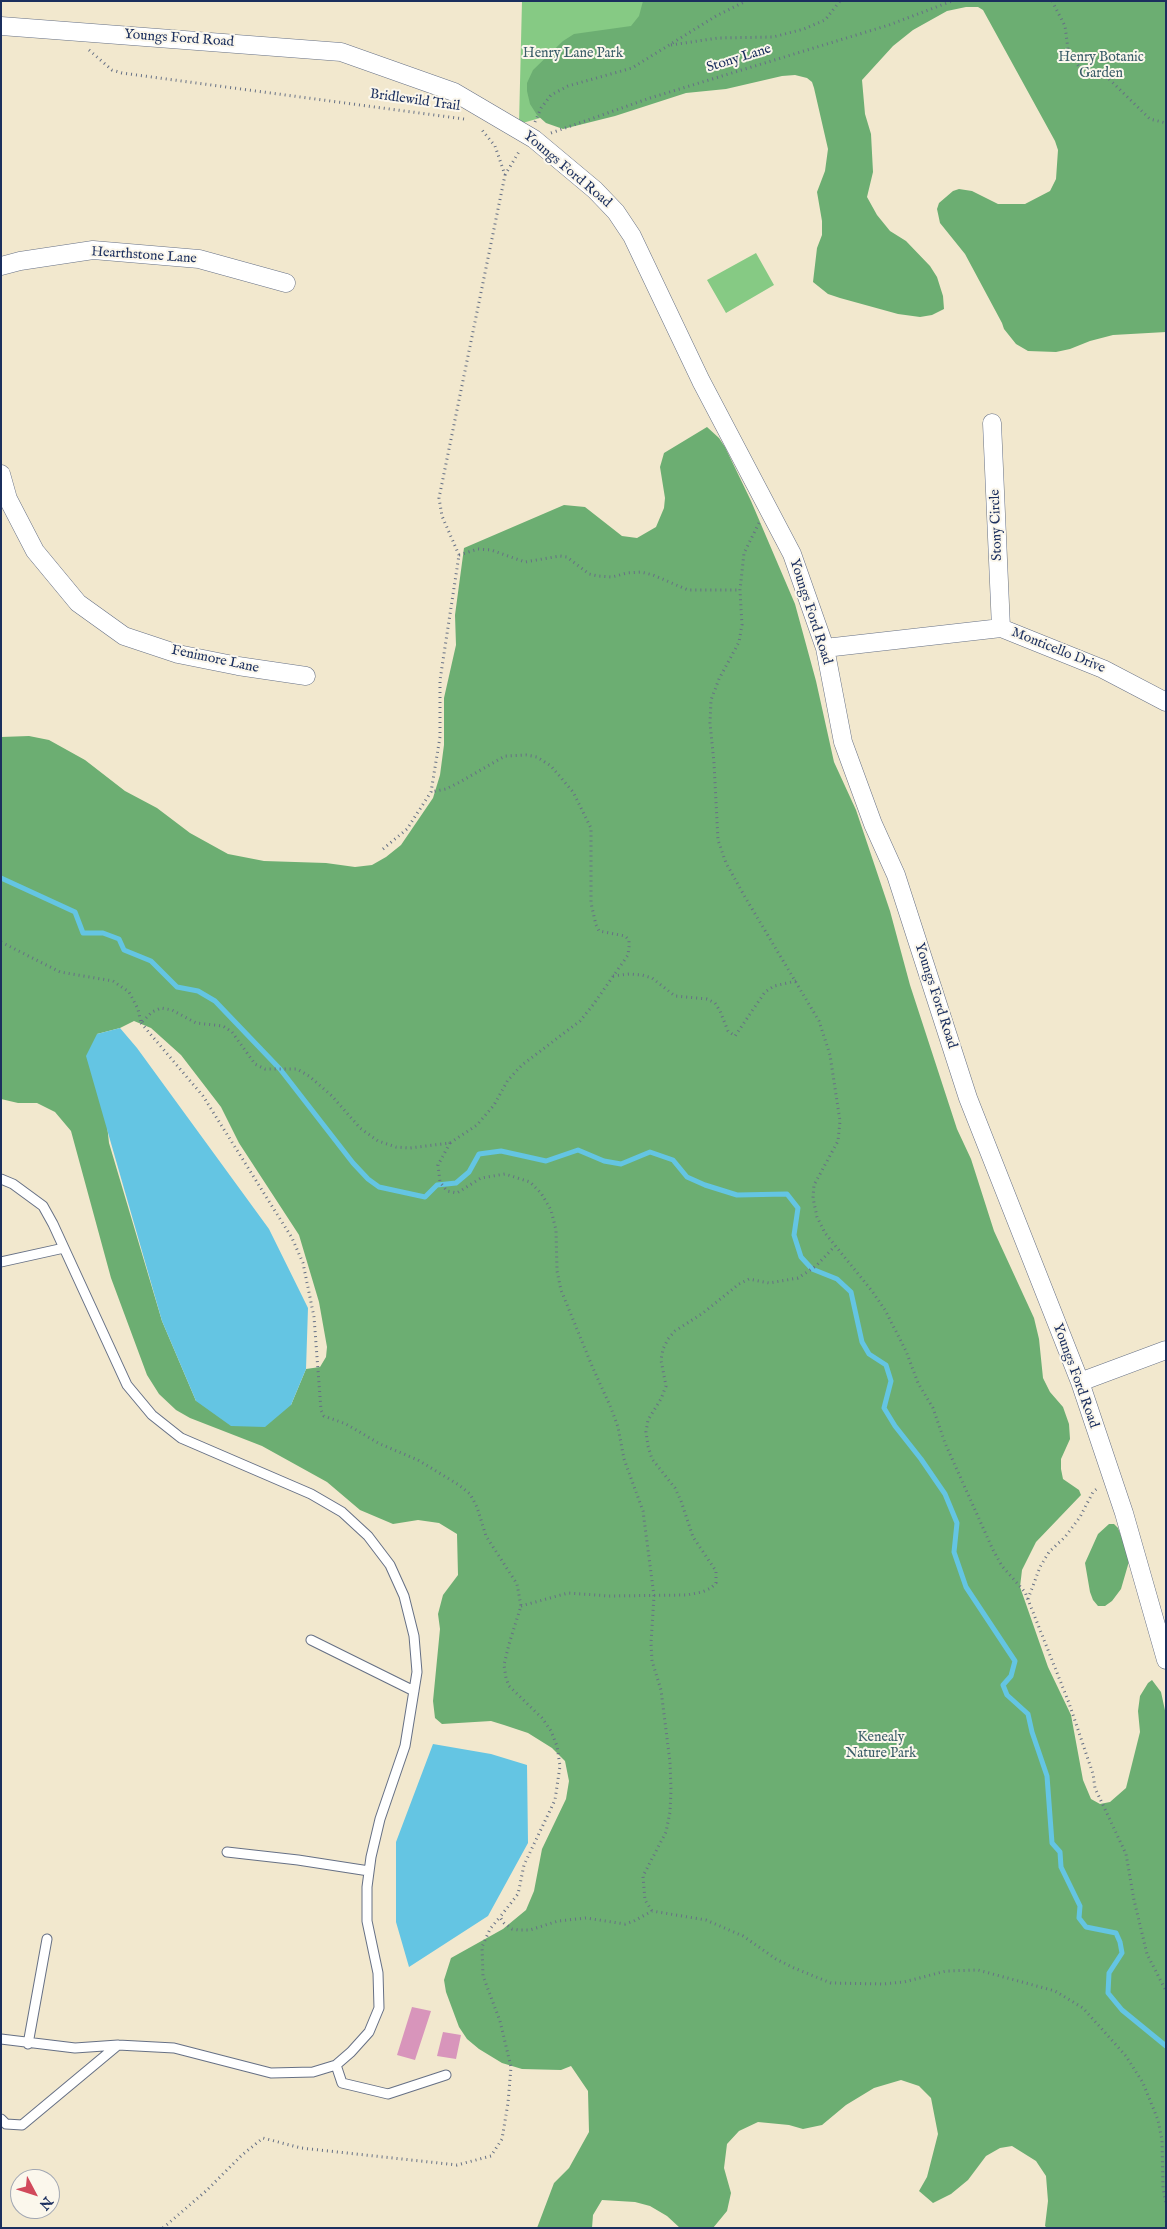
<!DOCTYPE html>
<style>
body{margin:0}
#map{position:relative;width:1167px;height:2229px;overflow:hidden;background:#f2e8ce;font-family:"IM FELL English",serif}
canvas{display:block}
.frame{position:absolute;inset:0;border:2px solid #1b2f5e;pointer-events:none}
.north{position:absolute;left:10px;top:2169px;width:50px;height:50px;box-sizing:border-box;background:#fbf7ec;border:1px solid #a1a7b3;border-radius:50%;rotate:130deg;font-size:14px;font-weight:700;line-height:20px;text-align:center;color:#1b2f5e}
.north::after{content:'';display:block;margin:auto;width:18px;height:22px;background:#d1495b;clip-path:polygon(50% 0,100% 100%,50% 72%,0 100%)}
</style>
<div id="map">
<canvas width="1167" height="2229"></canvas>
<div class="frame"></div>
<div class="north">N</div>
</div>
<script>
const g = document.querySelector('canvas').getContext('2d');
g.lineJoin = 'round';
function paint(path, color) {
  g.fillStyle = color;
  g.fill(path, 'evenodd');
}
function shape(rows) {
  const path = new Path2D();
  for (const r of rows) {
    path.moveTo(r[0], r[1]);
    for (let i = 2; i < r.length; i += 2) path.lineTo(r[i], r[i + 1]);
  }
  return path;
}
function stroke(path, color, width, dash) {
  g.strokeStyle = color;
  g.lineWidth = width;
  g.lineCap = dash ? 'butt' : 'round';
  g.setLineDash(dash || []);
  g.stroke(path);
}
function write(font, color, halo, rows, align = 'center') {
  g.font = font + ' "IM FELL English",serif';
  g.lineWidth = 4;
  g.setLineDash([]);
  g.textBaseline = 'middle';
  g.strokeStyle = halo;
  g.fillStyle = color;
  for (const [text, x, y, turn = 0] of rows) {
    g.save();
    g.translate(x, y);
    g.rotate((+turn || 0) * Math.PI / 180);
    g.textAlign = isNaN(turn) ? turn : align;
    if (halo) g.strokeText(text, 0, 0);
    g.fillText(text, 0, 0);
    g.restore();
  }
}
paint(shape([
 [522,1,923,1,812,40,519,124],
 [756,253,774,285,726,313,707,280]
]), '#86ca84');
paint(shape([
 [643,1,1166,1,1166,332,1113,335,1090,341,1070,349,1056,352,1028,351,1016,344,1004,329,1002,323,965,254,940,223,937,209,939,203,953,191,959,189,972,191,998,204,1025,204,1050,191,1056,179,1058,150,1055,141,983,10,978,7,966,7,947,11,913,30,893,46,862,80,865,114,871,134,873,172,867,197,877,215,890,231,906,241,930,266,937,277,943,296,944,309,932,315,920,317,898,314,840,298,828,294,813,282,817,248,822,235,822,221,817,192,825,171,828,149,814,88,812,82,807,78,795,75,782,76,726,89,686,93,615,116,563,129,546,123,537,115,530,104,527,91,527,83,533,70,563,41,574,34,631,26,639,16],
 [707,427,719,438,725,447,751,501,795,604,816,681,834,762,856,810,890,911,910,985,957,1129,971,1159,994,1231,1034,1318,1039,1339,1043,1378,1050,1392,1063,1407,1069,1424,1070,1439,1061,1459,1061,1469,1063,1479,1079,1490,1081,1495,1036,1542,1022,1570,1020,1587,1048,1667,1071,1715,1083,1780,1091,1799,1100,1804,1110,1802,1126,1788,1140,1732,1138,1711,1140,1696,1148,1683,1152,1680,1161,1692,1166,1715,1166,2228,1047,2228,1045,2226,1048,2201,1046,2176,1036,2161,1012,2146,1000,2148,986,2156,968,2180,951,2194,933,2203,919,2191,927,2177,938,2134,931,2098,919,2086,901,2080,874,2088,846,2105,822,2125,803,2129,789,2125,758,2122,739,2131,727,2144,724,2168,731,2193,727,2211,713,2228,680,2228,667,2216,650,2206,635,2202,602,2200,593,2215,592,2228,537,2228,554,2183,569,2168,589,2132,588,2091,571,2066,561,2070,522,2069,502,2063,479,2049,467,2039,459,2027,446,1992,444,1980,451,1958,503,1929,526,1910,534,1891,542,1849,566,1799,569,1781,565,1761,552,1748,528,1733,504,1725,491,1721,442,1724,435,1718,433,1701,440,1629,438,1614,443,1595,458,1575,457,1534,439,1523,418,1520,393,1524,360,1510,327,1482,262,1446,190,1418,176,1410,159,1394,147,1375,111,1278,71,1131,55,1112,37,1103,18,1103,1,1099,1,737,29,736,49,740,85,760,125,791,157,808,190,833,228,854,264,861,326,863,355,867,372,865,386,857,401,845,433,798,440,775,444,745,444,698,456,645,455,615,464,548,564,505,585,507,622,536,637,538,656,527,664,508,665,498,660,467,664,453],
 [134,1021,151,1028,181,1055,221,1107,239,1143,299,1235,319,1302,327,1347,326,1357,320,1367,306,1369,291,1405,196,1401,162,1321,109,1143,97,1034,120,1028],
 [1109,1524,1114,1524,1118,1528,1130,1558,1121,1589,1112,1601,1105,1606,1098,1606,1093,1600,1090,1592,1085,1563,1098,1534]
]), '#6cae72');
paint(shape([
 [120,1028,137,1048,269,1229,308,1308,306,1369,291,1405,265,1427,231,1426,196,1401,162,1321,86,1056,97,1034],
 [433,1744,491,1754,527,1765,528,1843,488,1916,409,1967,396,1922,396,1842]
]), '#64c5e3');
stroke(shape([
 [1,878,75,912,83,933,103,933,119,939,124,950,151,961,177,987,198,991,215,1001,280,1069,353,1163,368,1179,379,1187,425,1197,437,1185,456,1183,469,1172,479,1154,501,1151,546,1161,578,1150,604,1161,621,1164,650,1152,673,1160,687,1177,705,1185,737,1195,787,1194,798,1208,794,1235,801,1257,812,1269,837,1279,851,1292,862,1342,869,1354,886,1365,891,1381,884,1408,895,1426,921,1459,945,1494,957,1523,954,1552,966,1587,1015,1661,1011,1676,1003,1685,1007,1695,1028,1714,1032,1732,1047,1776,1052,1843,1060,1852,1061,1867,1080,1906,1079,1918,1086,1927,1116,1933,1120,1942,1122,1953,1109,1973,1108,1993,1122,2010,1166,2046]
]), '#64c5e3', 5);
paint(shape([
 [412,2007,431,2011,415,2060,397,2055],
 [443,2032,461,2035,456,2059,437,2056]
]), '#d895bb');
const service = shape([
 [1,1179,13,1184,43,1206,53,1224,127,1385,152,1415,181,1438,311,1494,342,1512,368,1536,390,1565,404,1596,414,1636,417,1672,405,1746,380,1819,371,1857,367,1887,367,1921,378,1973,379,2008,369,2032,351,2052,336,2065,313,2072,271,2073,174,2048,118,2045,75,2048,1,2039],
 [1,1262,64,1248],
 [311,1640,414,1691],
 [227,1852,298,1860,369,1871],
 [28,2044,47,1939],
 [336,2065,342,2083,388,2094,446,2075],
 [1,2119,6,2124,22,2125,118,2045]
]);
const minor = shape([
 [1,26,341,52,454,92,505,122,534,139,595,190,616,212,632,236,701,381,792,554,825,648,843,742,873,824,896,875,968,1098,1080,1382,1124,1513,1166,1660],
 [1,266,20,261,93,250,199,259,286,283],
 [992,423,1001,628],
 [1,474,8,499,35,551,78,603,124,636,178,654,238,666,306,676],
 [825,648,1001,628,1103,669,1166,702],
 [1080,1382,1166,1350]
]);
stroke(service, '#667085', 11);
stroke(minor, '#667085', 19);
stroke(shape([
 [1052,1,1065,26,1068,49,1079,67,1108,78,1150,119,1166,123],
 [671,45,718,38,773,37,804,29,825,20,840,1],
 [89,50,112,70,122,73,464,119],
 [535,122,541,108,551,95,568,86,632,68,716,16,746,1],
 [551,133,650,98,889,25,952,1],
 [505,175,520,150],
 [759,523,744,553,740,590,742,625,739,642,719,679,711,700,710,723,714,763,718,840,726,863,745,897,819,1021,830,1055,840,1121,838,1141,814,1185,813,1198,817,1217,825,1233,872,1291,885,1310,906,1351,918,1383,933,1408,945,1443,993,1550,1002,1566,1025,1592,1069,1703,1093,1774,1095,1788,1126,1854,1134,1900,1147,1954,1166,1991],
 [459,555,442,516,439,498,505,175,495,146,482,130],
 [459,555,478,549,491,550,525,562,560,556,567,557,589,574,598,576,612,577,627,573,641,572,653,575,688,590,740,590],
 [383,849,407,829,431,792,440,737,440,680,459,555],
 [1,942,60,972,113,981,129,992,138,1009,141,1023,152,1012,161,1008,172,1010,196,1023,223,1026,232,1032,255,1064,265,1069,297,1069,309,1076,332,1096,360,1128,378,1141,396,1147,410,1148,450,1143,477,1125,494,1105,508,1080,522,1065,580,1021,593,1005,628,955,629,947,629,940,625,936,599,931,596,925,591,903,591,828,573,792,551,766,537,757,526,755,505,756,460,782,446,789,431,792],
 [613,976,629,974,642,975,652,978,675,996,707,999,715,1003,720,1011,728,1031,735,1036,765,992,774,986,796,981],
 [141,1023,203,1096,292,1238,303,1263,314,1317,321,1410,324,1416,346,1424,380,1444,418,1460,459,1485,470,1494,477,1507,486,1536,517,1584,521,1606,509,1644,504,1665,506,1678,509,1686,542,1718,551,1731,557,1746,560,1766,555,1800,524,1865,518,1894,500,1917,504,1923,512,1929,519,1930,530,1930,558,1921,586,1918,625,1924,634,1921,652,1911,706,1920,743,1936,776,1959,794,1968,831,1983,883,1984,904,1982,946,1971,978,1970,1055,1991,1083,2008,1126,2056,1143,2083,1158,2120,1162,2140,1163,2188,1166,2204],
 [450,1143,438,1165,440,1182,447,1191,457,1193,481,1178,505,1174,530,1182,541,1193,551,1210,556,1230,557,1271,561,1290,592,1366,611,1408,618,1427,624,1459,643,1511,654,1596,651,1643,652,1661,661,1690,670,1762,671,1790,670,1812,666,1832,643,1876,645,1900,652,1911],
 [1028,1599,1040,1567,1049,1552,1065,1537,1080,1517,1093,1492,1099,1487],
 [521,1606,568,1593,609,1596,687,1595,702,1592,711,1588,716,1583,716,1571,693,1537,681,1501,675,1488,652,1459,648,1446,646,1432,648,1420,661,1399,666,1386,661,1360,663,1349,668,1339,675,1331,703,1313,739,1284,749,1279,769,1283,798,1278,816,1266,835,1246],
 [163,2228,206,2191,242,2155,263,2138,301,2148,457,2165,491,2156,502,2139,508,2103,511,2067,500,2021,483,1976,482,1947,490,1929,500,1917]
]), '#667085', 3, [1, 4]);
stroke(service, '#fff', 9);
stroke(minor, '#fff', 18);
write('14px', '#1b2f5e', '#fbf7ec', [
 ["Youngs Ford Road",179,39,4],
 ["Stony Lane",739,59,-17],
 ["Bridlewild Trail",415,101,8],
 ["Youngs Ford Road",567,170,40],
 ["Hearthstone Lane",144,256,4],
 ["Stony Circle",997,525,-92],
 ["Youngs Ford Road",810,612,72],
 ["Monticello Drive",1058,651,22],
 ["Fenimore Lane",215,660,12],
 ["Youngs Ford Road",935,996,72],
 ["Youngs Ford Road",1075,1376,70]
]);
write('14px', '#3b5e69', '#fbf7ec', [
 ["Henry Lane Park",573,54],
 ["Henry Botanic",1101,58],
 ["Garden",1101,74],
 ["Kenealy",881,1738],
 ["Nature Park",881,1754]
]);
</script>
